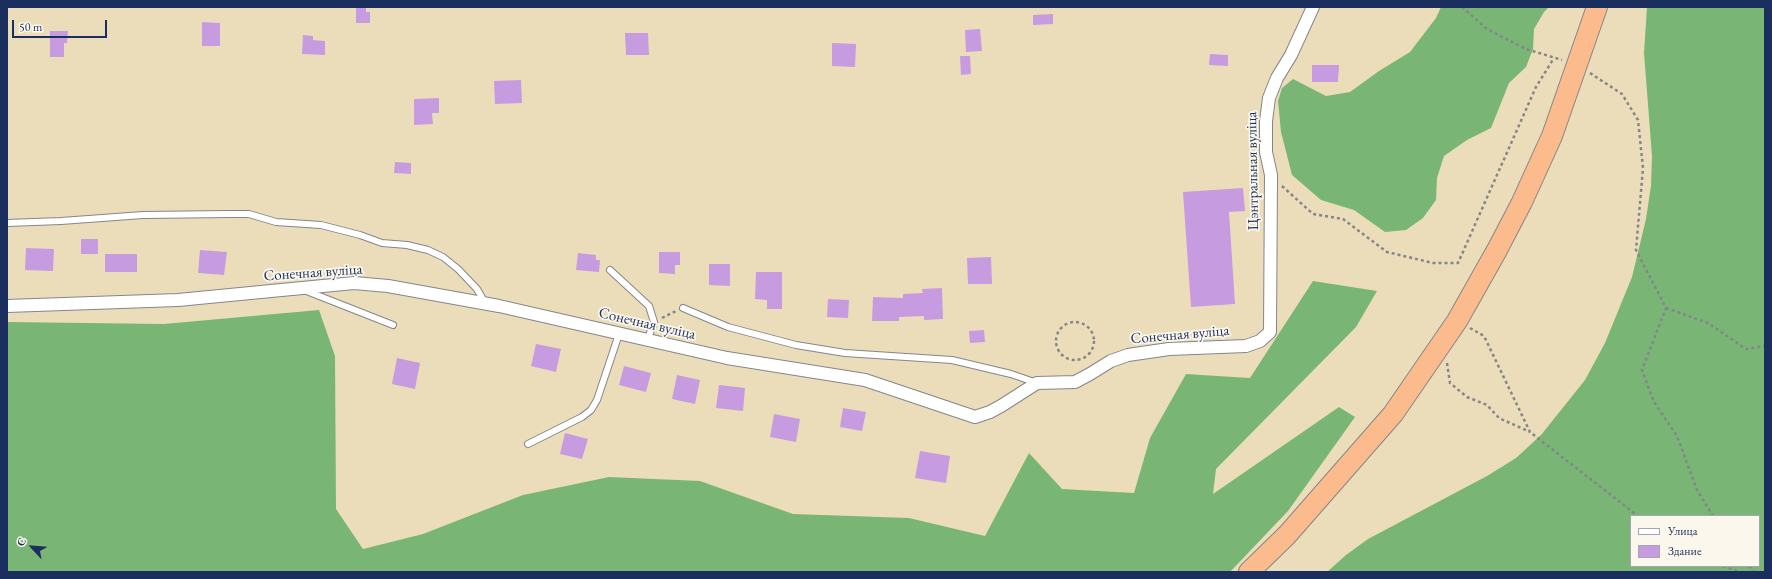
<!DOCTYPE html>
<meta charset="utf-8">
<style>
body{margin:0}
#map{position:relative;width:1772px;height:579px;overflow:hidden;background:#ecddba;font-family:"EB Garamond",serif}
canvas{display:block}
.frame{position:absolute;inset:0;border:8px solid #1b2f5e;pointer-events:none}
.legend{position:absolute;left:1630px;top:515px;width:130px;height:52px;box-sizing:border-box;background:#fbf7ec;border:1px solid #a1a7b3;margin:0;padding:5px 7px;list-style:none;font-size:12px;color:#1b2f5e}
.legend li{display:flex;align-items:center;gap:8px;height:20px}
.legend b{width:20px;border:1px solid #a1a7b3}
.north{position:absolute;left:12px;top:527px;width:40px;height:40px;-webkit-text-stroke:3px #fbf7ec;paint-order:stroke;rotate:296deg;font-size:11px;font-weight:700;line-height:16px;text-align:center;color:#1b2f5e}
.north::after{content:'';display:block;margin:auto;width:14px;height:18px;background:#1b2f5e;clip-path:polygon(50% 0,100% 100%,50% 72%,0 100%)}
.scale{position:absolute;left:12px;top:20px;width:95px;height:18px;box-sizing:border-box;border:2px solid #1b2f5e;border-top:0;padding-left:5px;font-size:12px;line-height:14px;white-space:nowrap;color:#1b2f5e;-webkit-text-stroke:3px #fbf7ec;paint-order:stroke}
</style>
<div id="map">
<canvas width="1772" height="579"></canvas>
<div class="frame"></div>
<ul class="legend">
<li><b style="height:5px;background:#fff"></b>Улица</li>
<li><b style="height:11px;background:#c79be0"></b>Здание</li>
</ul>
<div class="north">С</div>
<div class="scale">50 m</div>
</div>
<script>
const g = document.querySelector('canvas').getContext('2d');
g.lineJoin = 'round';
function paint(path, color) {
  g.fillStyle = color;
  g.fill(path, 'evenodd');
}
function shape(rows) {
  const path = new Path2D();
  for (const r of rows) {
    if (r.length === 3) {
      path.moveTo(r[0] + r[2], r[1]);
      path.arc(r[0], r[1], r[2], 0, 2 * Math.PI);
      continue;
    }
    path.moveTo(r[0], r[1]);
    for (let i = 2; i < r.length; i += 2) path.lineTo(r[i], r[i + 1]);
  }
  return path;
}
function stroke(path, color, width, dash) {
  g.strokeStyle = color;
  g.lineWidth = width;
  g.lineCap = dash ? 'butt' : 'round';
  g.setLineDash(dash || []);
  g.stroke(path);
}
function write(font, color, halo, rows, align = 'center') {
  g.font = font + ' "EB Garamond",serif';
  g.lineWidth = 3.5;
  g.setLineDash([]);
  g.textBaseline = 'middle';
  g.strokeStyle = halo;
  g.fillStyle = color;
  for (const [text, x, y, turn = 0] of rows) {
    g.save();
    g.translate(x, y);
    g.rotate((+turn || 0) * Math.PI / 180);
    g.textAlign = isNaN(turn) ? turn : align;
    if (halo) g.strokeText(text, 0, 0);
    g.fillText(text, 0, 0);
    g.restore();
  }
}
paint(shape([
 [1441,7,1549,7,1544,12,1534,29,1533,49,1526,67,1509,83,1491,128,1467,140,1444,156,1437,178,1436,200,1423,218,1406,230,1385,232,1354,210,1321,200,1292,175,1281,132,1278,101,1282,88,1293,79,1326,96,1350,92,1379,71,1410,52,1436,18],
 [1647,7,1765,7,1765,572,1327,572,1346,555,1368,539,1487,476,1516,458,1541,435,1585,380,1605,343,1632,277,1646,219,1651,186,1652,156,1644,53],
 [1631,516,1759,516,1759,566,1631,566],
 [1313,281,1377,291,1356,327,1216,469,1213,494,1339,407,1355,417,1288,511,1230,572,7,572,7,322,164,324,319,310,335,356,336,509,363,549,423,534,523,495,609,477,700,481,793,514,909,518,985,536,1029,453,1062,489,1134,493,1150,438,1186,374,1250,378]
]), '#79b675');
paint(shape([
 [356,7,366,7,366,12,370,12,370,23,356,23],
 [1053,14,1053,24,1033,25,1033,15],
 [202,22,220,23,220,46,202,46],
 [980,29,982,51,966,52,965,30],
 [50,31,68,31,67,43,64,43,64,57,50,57],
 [625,33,648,33,649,55,626,55],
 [303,35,313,36,313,40,325,41,325,55,302,54],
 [832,43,856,44,855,67,832,66],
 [1210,54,1228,55,1228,66,1209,65],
 [960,56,970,56,971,74,961,75],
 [1312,65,1339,65,1338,82,1312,82],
 [521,80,522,103,495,104,494,81],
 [439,98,439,113,432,113,433,124,414,125,414,99],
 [395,162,411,163,411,174,394,173],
 [1243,188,1245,211,1229,212,1235,304,1191,307,1183,192],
 [81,239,98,239,98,254,81,254],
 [26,248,54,249,53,271,25,270],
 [200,250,227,252,224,275,198,273],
 [659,252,680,252,680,265,675,265,675,274,659,273],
 [578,253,596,255,596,260,600,260,599,272,576,270],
 [105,254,137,254,137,272,105,272],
 [991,257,992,284,968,284,967,258],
 [709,264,730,264,730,286,709,285],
 [756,272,782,272,782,309,767,309,767,300,755,299],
 [942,288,943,319,924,320,924,316,899,317,899,321,872,321,873,297,903,298,903,294,923,293,922,289],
 [828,299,849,300,848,318,827,317],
 [984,330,985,342,970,343,969,331],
 [536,344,561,349,556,372,531,366],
 [397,358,420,363,415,389,392,384],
 [624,366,651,373,646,392,619,385],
 [677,375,700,380,695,404,672,399],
 [719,385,745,388,743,411,716,408],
 [843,408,866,412,862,431,840,427],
 [774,414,800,419,796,442,770,437],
 [565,433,588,439,582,459,560,454],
 [920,451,950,456,946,483,915,478]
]), '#c79be0');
const service = shape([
 [7,223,61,221,143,215,228,214,249,214,276,222,321,225,360,235,382,243,407,245,428,250,443,257,458,269,477,289,485,303],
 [610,270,649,306,654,322,647,341],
 [304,290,393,325],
 [683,308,728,327,796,345,845,353,952,360,1011,374,1037,383],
 [528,444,582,417,591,410,597,400,619,334]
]);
const minor = shape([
 [7,306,178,300,354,283,388,286,499,306,727,358,865,380,975,417,990,412,1001,406,1037,383,1075,382,1090,374,1111,361,1128,355,1169,349,1246,346,1260,341,1270,332,1271,175,1266,152,1266,121,1269,98,1277,78,1291,55,1313,7]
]);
const trunk = shape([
 [1249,572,1287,535,1393,414,1457,321,1497,250,1522,202,1552,136,1597,7]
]);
stroke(service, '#84868c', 8);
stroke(minor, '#84868c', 14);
stroke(trunk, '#84868c', 22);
stroke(shape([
 [1462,7,1487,29,1526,49,1562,60],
 [1590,73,1622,94,1638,120,1643,168,1636,250,1666,308,1642,370,1654,402,1677,436,1697,490,1713,516],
 [1282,186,1313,214,1343,219,1387,252,1433,263,1458,263,1536,87,1554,58],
 [1666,308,1708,323,1746,349,1765,346],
 [662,318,676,311],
 [1075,341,19],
 [1470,328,1484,336,1530,432,1638,516],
 [1447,363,1450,383,1467,397,1487,405,1499,418,1530,432],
 [1723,566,1739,572],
 [1749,566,1754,572]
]), '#84868c', 2.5, [3, 3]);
stroke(service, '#fff', 6);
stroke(minor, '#fff', 12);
stroke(trunk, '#fbbb8c', 20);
write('15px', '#1b2f5e', '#fbf7ec', [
 ["Цэнтральная вуліца",1253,171,-91],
 ["Сонечная вуліца",313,273,-4],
 ["Сонечная вуліца",647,324,13],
 ["Сонечная вуліца",1180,335,-5]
]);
</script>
